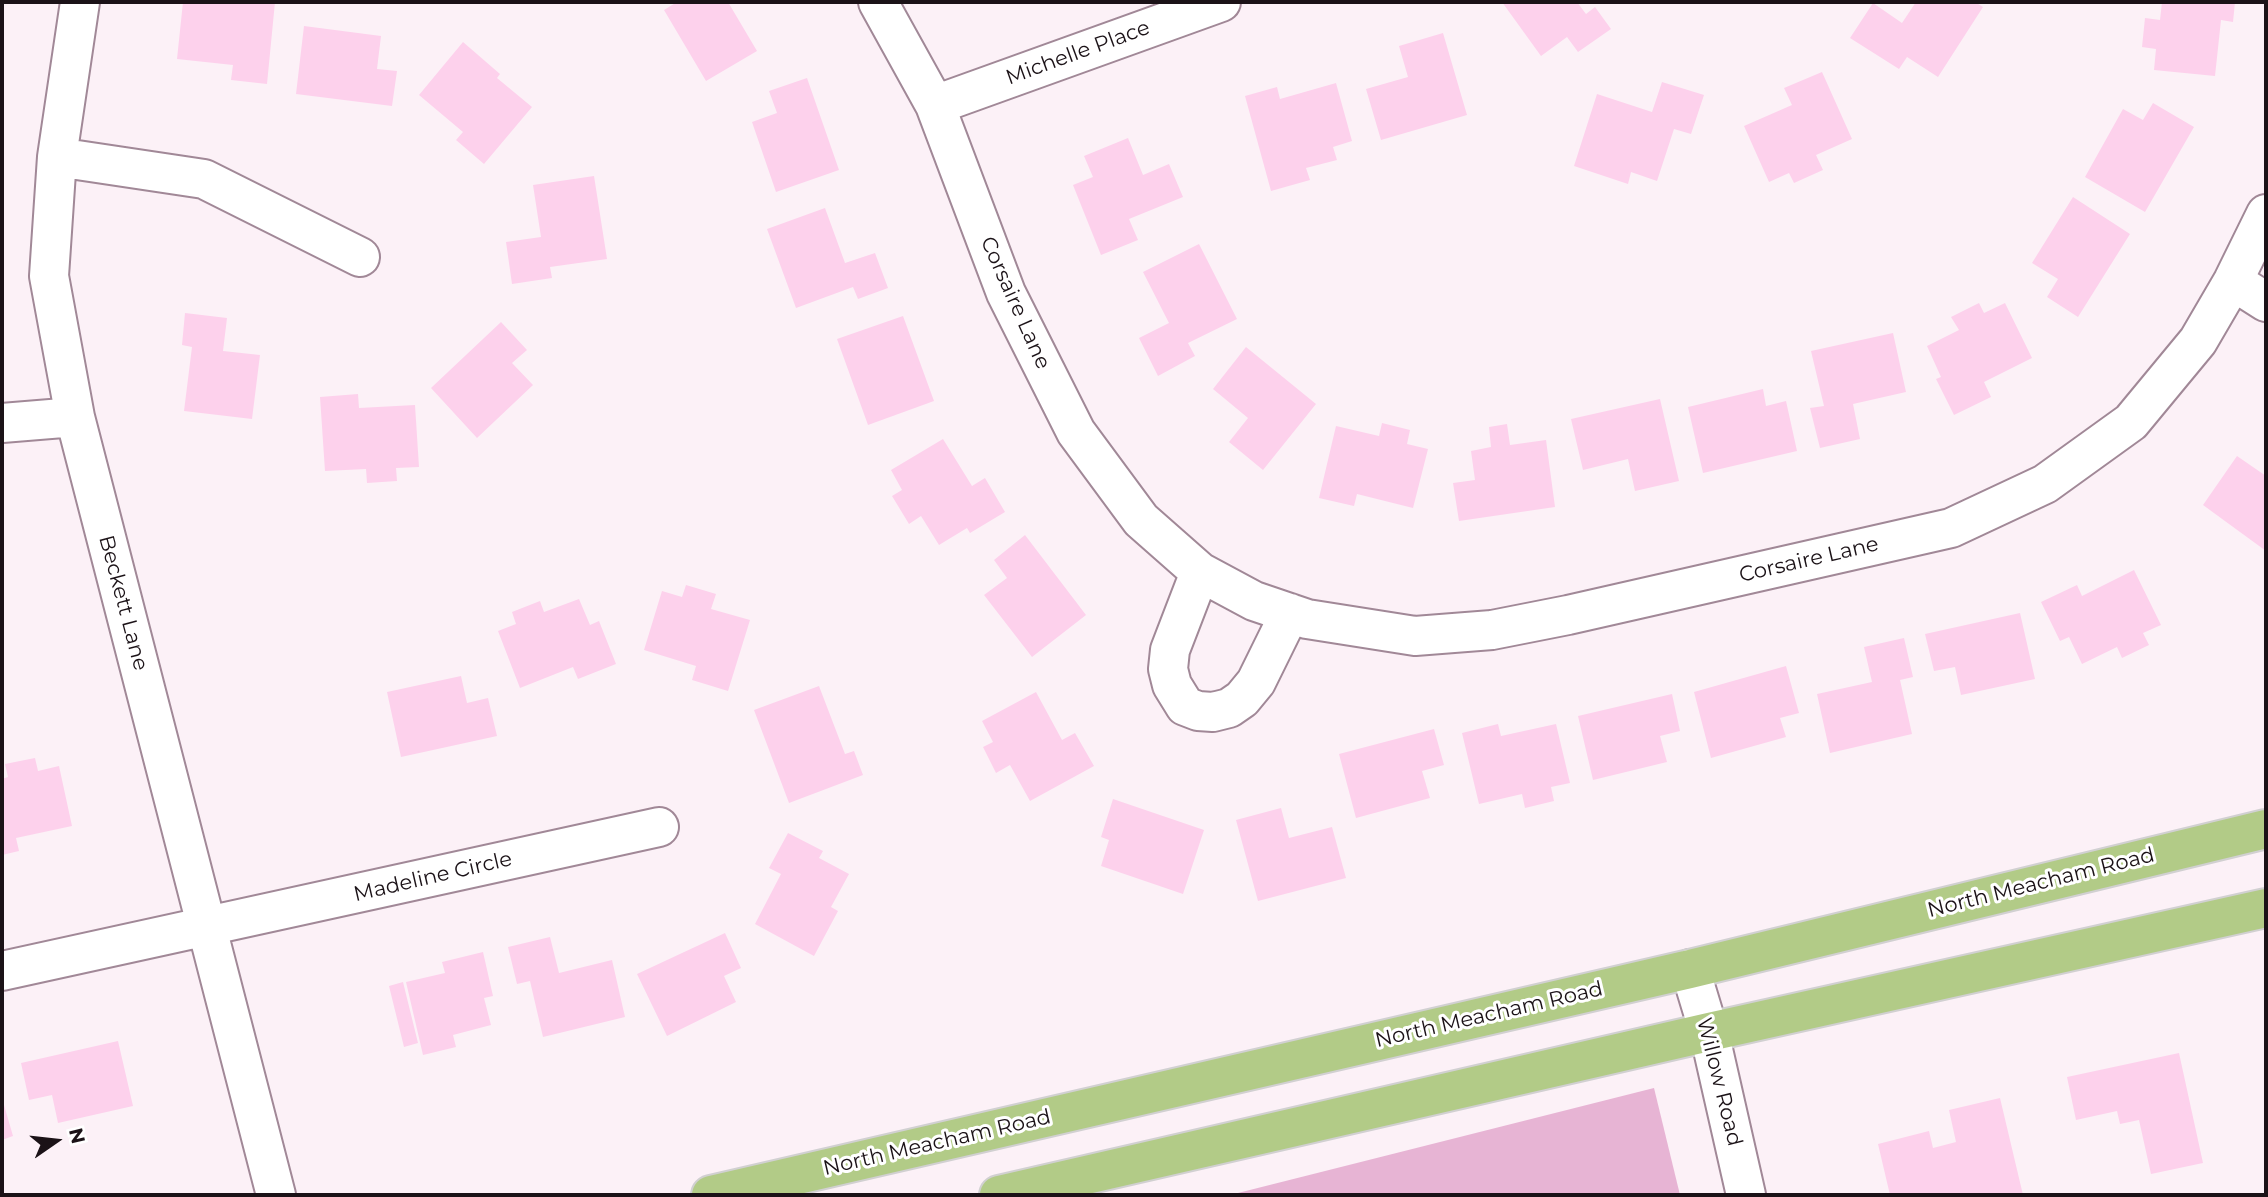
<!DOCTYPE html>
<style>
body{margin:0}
#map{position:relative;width:2268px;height:1197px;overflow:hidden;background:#fcf1f7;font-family:Montserrat,sans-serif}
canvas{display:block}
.frame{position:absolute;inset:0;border:4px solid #1b1217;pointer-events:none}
.north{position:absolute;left:21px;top:1106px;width:70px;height:70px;-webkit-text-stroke:5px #fff;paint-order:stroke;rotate:76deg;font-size:19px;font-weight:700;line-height:28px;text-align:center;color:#1b1217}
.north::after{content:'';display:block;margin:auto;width:24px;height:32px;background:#1b1217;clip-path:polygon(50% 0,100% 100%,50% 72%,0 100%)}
</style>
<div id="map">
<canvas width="2268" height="1197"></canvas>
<div class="frame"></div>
<div class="north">N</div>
</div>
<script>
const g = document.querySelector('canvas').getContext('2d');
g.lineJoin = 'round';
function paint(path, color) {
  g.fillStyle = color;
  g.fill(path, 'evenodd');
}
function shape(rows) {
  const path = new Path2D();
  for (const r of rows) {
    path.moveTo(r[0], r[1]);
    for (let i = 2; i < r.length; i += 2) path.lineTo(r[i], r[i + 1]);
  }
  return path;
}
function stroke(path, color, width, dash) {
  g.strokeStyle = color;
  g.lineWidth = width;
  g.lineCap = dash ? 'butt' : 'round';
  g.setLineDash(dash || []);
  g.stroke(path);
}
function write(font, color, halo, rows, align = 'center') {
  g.font = font + ' Montserrat,sans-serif';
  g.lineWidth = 6;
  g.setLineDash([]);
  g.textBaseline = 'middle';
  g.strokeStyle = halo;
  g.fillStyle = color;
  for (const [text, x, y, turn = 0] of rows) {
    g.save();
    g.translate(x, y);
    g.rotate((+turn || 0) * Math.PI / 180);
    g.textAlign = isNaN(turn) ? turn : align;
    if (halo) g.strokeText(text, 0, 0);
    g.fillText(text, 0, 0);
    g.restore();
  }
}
paint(shape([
 [1654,1088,1680,1195,1230,1195]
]), '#e7b4d4');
paint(shape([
 [183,2,275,2,267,84,231,80,233,65,177,59],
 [677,2,728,2,757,51,706,81,664,10],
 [1502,2,1577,2,1586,14,1595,7,1611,29,1578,52,1567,37,1541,56],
 [1916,2,1975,2,1983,7,1938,77,1907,57,1899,69,1850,38,1873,3,1902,23],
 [2162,2,2235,2,2233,22,2221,20,2215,76,2154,70,2156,49,2142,47,2145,18,2160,20],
 [304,26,381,36,377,69,397,71,392,106,296,94],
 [1443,33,1467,115,1381,140,1366,89,1408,77,1399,46],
 [463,42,500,74,497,78,532,107,484,164,456,140,463,132,419,95],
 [1822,72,1852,139,1816,155,1823,170,1794,183,1789,173,1769,182,1744,126,1792,105,1784,88],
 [807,78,839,170,776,192,752,122,777,113,769,91],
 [1662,82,1704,95,1691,134,1674,129,1657,181,1631,172,1628,184,1574,166,1597,94,1652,112],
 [1336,83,1352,141,1333,147,1337,160,1306,168,1310,180,1271,191,1245,96,1277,87,1280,99],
 [2153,103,2194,127,2145,212,2085,177,2123,109,2143,120],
 [1128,138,1143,175,1169,164,1183,197,1129,219,1138,240,1101,255,1073,185,1093,177,1084,156],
 [594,176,607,259,550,267,552,278,512,284,506,242,541,237,533,185],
 [2073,197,2130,234,2078,317,2047,297,2058,279,2032,263],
 [825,208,845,263,875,253,888,288,858,299,853,287,796,308,767,229],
 [1199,244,1237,319,1188,343,1195,356,1158,376,1139,338,1169,323,1143,272],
 [1979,303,1984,313,2005,303,2032,358,1984,382,1991,397,1954,415,1936,379,1941,377,1927,346,1959,330,1951,317],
 [185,313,227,318,223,351,260,355,252,419,184,411,192,347,182,345],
 [903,316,934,401,868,425,837,339],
 [501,322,527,350,512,363,533,385,477,438,431,388],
 [1893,333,1906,392,1853,404,1860,439,1820,448,1810,408,1824,406,1811,351],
 [1246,347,1316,404,1263,470,1229,442,1248,418,1213,389],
 [1763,389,1766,406,1786,401,1797,451,1703,473,1688,407],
 [358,394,359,408,415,405,419,467,396,468,397,481,367,483,366,469,325,471,320,397],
 [1660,399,1679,481,1635,491,1628,459,1583,470,1571,419],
 [1382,423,1410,430,1407,444,1428,449,1413,508,1357,494,1354,506,1319,498,1336,426,1379,436],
 [1507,424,1510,445,1546,440,1555,507,1459,521,1453,483,1475,480,1471,451,1491,447,1489,427],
 [943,439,972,486,985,478,1005,512,970,533,967,528,939,545,921,516,909,524,892,496,902,490,891,470],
 [2237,456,2266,476,2266,551,2203,505],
 [1025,535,1086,615,1032,657,984,595,1007,578,994,560],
 [2134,570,2161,625,2143,633,2149,645,2122,658,2117,647,2082,664,2069,637,2060,641,2041,602,2077,585,2082,596],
 [686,585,716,594,711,609,750,620,728,691,692,680,696,666,644,650,662,591,682,597],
 [579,599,590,625,599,621,616,664,578,679,573,667,520,688,498,631,516,624,512,612,540,601,544,612],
 [2020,613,2035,679,1961,695,1955,667,1934,671,1925,634],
 [1904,638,1913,677,1900,680,1912,734,1830,753,1817,694,1872,682,1864,647],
 [1786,666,1799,713,1780,718,1786,737,1711,758,1694,692],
 [461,676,467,703,488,698,497,736,401,757,387,692],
 [819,686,845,754,854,751,863,775,789,803,754,710],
 [1036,692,1062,740,1075,733,1094,766,1030,801,1010,765,996,773,983,747,993,742,982,721],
 [1672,694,1680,731,1660,736,1667,762,1593,780,1578,716],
 [1498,724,1501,736,1556,724,1570,783,1551,787,1554,801,1525,808,1522,794,1479,804,1462,733],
 [1434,729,1444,765,1422,771,1430,798,1356,818,1339,754],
 [35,758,38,771,59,766,72,826,16,838,19,851,2,855,2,779,8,777,5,764],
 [1113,799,1204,830,1183,894,1101,866,1109,840,1101,837],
 [1281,808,1289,838,1332,827,1346,878,1258,901,1236,820],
 [788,833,823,851,819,858,849,874,831,907,838,911,814,956,755,924,781,874,769,868],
 [725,933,741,968,724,976,736,1002,667,1036,637,974],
 [550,937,559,973,612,960,625,1017,543,1037,530,981,517,984,508,947],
 [483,952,493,996,484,998,491,1025,453,1035,456,1047,423,1055,406,982,445,973,442,962],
 [403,982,418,1043,404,1047,389,986],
 [118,1041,133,1106,58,1123,52,1095,29,1100,21,1063],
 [2179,1053,2203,1163,2151,1174,2139,1120,2120,1124,2117,1111,2076,1120,2067,1077],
 [2,1098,13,1136,2,1140],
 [2000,1098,2023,1195,1890,1195,1878,1144,1929,1131,1933,1148,1956,1142,1949,1110]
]), '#fdd1ec');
const minor = shape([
 [80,2,57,157,49,276,75,417,276,1195],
 [878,2,935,105,1006,293,1076,432,1141,520,1200,572,1254,601,1307,619,1415,636,1492,630,1568,615,1951,528,2045,484,2131,422,2198,341,2233,281,2266,214],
 [935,105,1221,2],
 [57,157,204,179,360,257],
 [2233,281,2266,302],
 [2,423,75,417],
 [1200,572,1170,650,1168,669,1172,685,1185,706,1198,711,1213,712,1229,708,1242,699,1256,682,1290,613],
 [1690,969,1709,1032,1746,1195],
 [2,971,659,827]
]);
const major = shape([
 [711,1195,1690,969,2266,829],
 [999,1195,1709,1032,2266,908]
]);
stroke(minor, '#a18897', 42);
stroke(major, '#d1d0d1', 42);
stroke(minor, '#fff', 38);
stroke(major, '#b2cb87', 38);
write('21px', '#1b1217', '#fff', [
 ["Michelle Place",1078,53,-20],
 ["Corsaire Lane",1015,303,66],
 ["Corsaire Lane",1809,560,-13],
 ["Beckett Lane",123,603,75],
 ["Madeline Circle",433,877,-13],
 ["North Meacham Road",2041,883,-14],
 ["North Meacham Road",1489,1015,-13],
 ["Willow Road",1719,1082,76],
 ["North Meacham Road",937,1143,-13]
]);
</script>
